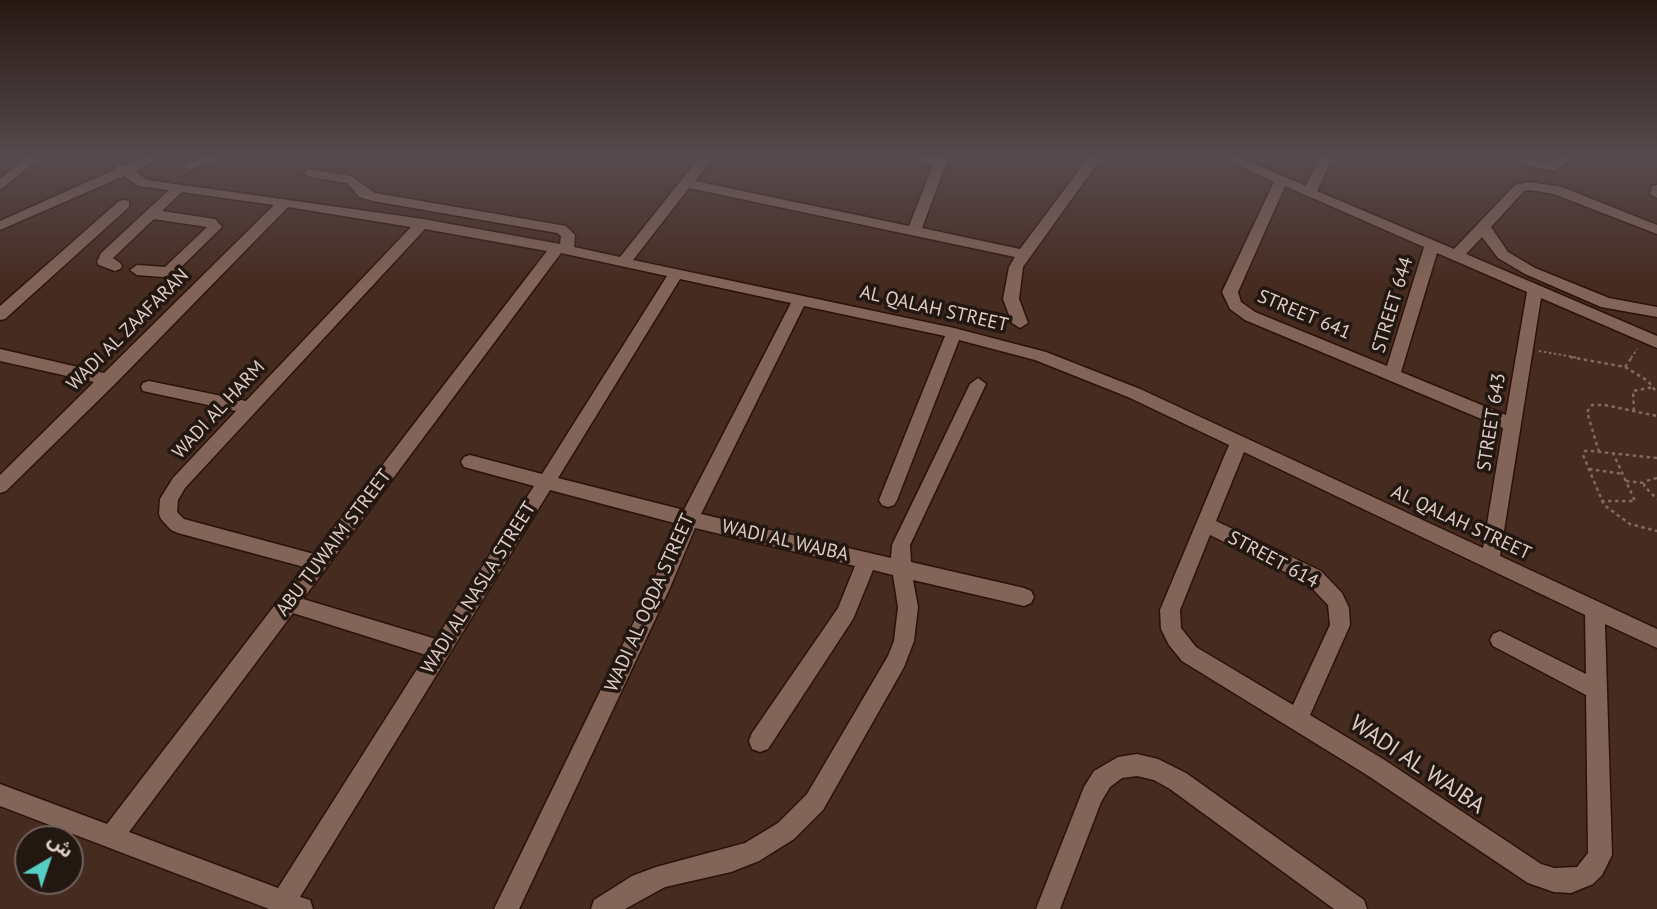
<!DOCTYPE html>
<meta charset="utf-8">
<style>
body{margin:0}
#map{position:relative;width:1657px;height:909px;overflow:hidden;background:#462b20;font-family:"PT Sans","Noto Sans Arabic",sans-serif}
canvas{display:block}
.north{position:absolute;left:14px;top:825px;width:70px;height:70px;box-sizing:border-box;background:#231712;border:2px solid #6e605a;border-radius:50%;rotate:39deg;font-size:19px;font-weight:700;line-height:28px;text-align:center;color:#dfcdc6}
.north::after{content:'';display:block;margin:auto;width:24px;height:32px;background:#57cec2;clip-path:polygon(50% 0,100% 100%,50% 72%,0 100%)}
</style>
<div id="map">
<canvas width="1657" height="909"></canvas>
<div class="north">ش</div>
</div>
<script>
const g = document.querySelector('canvas').getContext('2d');
g.lineJoin = 'round';
function shape(rows) {
  const path = new Path2D();
  for (const r of rows) {
    path.moveTo(r[0], r[1]);
    for (let i = 2; i < r.length; i += 2) path.lineTo(r[i], r[i + 1]);
  }
  return path;
}
function stroke(path, color, width, dash) {
  g.strokeStyle = color;
  g.lineWidth = width;
  g.lineCap = dash ? 'butt' : 'round';
  g.setLineDash(dash || []);
  g.stroke(path);
}
function paint(path, color) {
  g.fillStyle = color;
  g.fill(path, 'evenodd');
}
function write(font, color, halo, rows, align = 'center') {
  g.font = font + ' "PT Sans",sans-serif';
  g.lineWidth = 7;
  g.setLineDash([]);
  g.textBaseline = 'middle';
  g.strokeStyle = halo;
  g.fillStyle = color;
  for (const [text, x, y, turn = 0] of rows) {
    g.save();
    g.translate(x, y);
    g.rotate((+turn || 0) * Math.PI / 180);
    g.textAlign = isNaN(turn) ? turn : align;
    if (halo) g.strokeText(text, 0, 0);
    g.fillText(text, 0, 0);
    g.restore();
  }
}
const minor = shape([
 [26,158,40,158,0,190,0,179,26,158],
 [143,158,161,158,135,171,147,180,423,219,560,244,561,236,557,233,373,201,359,197,347,183,310,177,303,173,310,169,351,176,375,193,566,226,575,235,574,247,620,257,699,158,712,158,695,181,909,226,933,165,911,158,948,158,922,228,1020,249,1088,158,1101,158,1023,267,1019,299,1028,323,1020,328,1012,323,1003,299,1009,267,1015,257,689,188,633,260,954,328,1046,352,1140,389,1483,548,1503,428,1245,320,1230,309,1222,292,1274,182,1224,158,1241,158,1306,186,1319,158,1332,158,1317,191,1454,249,1515,185,1530,182,1562,187,1657,225,1657,234,1554,194,1530,190,1524,191,1491,227,1508,252,1535,268,1609,298,1657,307,1657,317,1601,307,1525,274,1498,258,1482,237,1466,254,1657,336,1657,348,1541,298,1500,556,1657,629,1657,648,1605,624,1612,855,1602,875,1593,884,1571,893,1554,892,1528,883,1367,775,1182,661,1169,645,1161,629,1160,610,1229,445,1128,397,1035,360,959,340,897,500,894,505,888,507,882,505,879,500,945,336,804,306,701,514,891,558,892,545,970,384,978,378,986,384,910,545,911,562,1024,588,1031,591,1034,597,1031,603,1024,606,913,580,918,607,914,641,904,667,823,810,794,839,759,861,731,872,665,887,625,909,591,909,594,900,632,876,656,867,745,843,778,823,807,794,888,656,894,641,898,607,893,575,873,570,853,619,768,749,760,752,752,749,749,741,752,733,838,608,855,566,695,528,669,590,519,909,494,909,650,589,678,524,550,490,300,897,310,900,313,909,269,909,0,806,0,784,107,824,304,567,178,533,171,530,161,519,159,514,160,499,173,478,236,411,143,391,141,387,143,383,149,381,246,401,411,227,288,207,115,384,6,491,0,493,0,475,94,382,0,361,0,349,104,373,274,205,182,192,162,211,215,219,222,227,175,273,163,277,137,275,130,270,137,265,165,267,207,227,154,219,113,258,120,263,122,266,120,269,115,271,99,265,97,262,101,253,169,190,138,186,124,176,0,230,0,221,116,169,117,165,126,165,143,158],
 [1285,186,1424,247,1387,366,1255,312,1241,302,1238,292,1285,186],
 [425,229,547,251,314,554,184,519,177,512,178,500,185,488,425,229],
 [561,253,667,276,542,474,470,455,464,457,461,462,464,467,534,486,436,639,303,599,561,253],
 [1437,253,1527,292,1506,415,1401,372,1437,253],
 [680,279,791,303,684,510,558,478,680,279],
 [1244,452,1585,615,1586,674,1500,631,1493,634,1490,640,1493,646,1586,695,1588,853,1577,867,1554,868,1541,864,1383,759,1310,715,1350,625,1349,608,1342,593,1321,571,1216,521,1244,452],
 [1210,535,1307,583,1328,605,1330,625,1293,705,1196,647,1181,628,1180,610,1210,535],
 [293,613,426,655,278,888,129,832,293,613],
 [201,158,220,158,190,170,183,166,201,158],
 [1514,158,1553,162,1559,158,1574,158,1555,170,1531,167,1514,158],
 [1657,185,1657,198,1650,194,1652,186,1657,185],
 [124,200,129,201,129,207,5,319,0,320,0,306,119,201,124,200],
 [1137,754,1158,759,1186,773,1364,900,1367,909,1334,909,1170,789,1154,780,1137,776,1122,778,1110,787,1101,802,1060,909,1036,909,1084,787,1094,771,1118,757,1137,754]
]);
stroke(minor, '#2b1208', 3);
stroke(shape([
 [1539,351,1579,358],
 [1631,358,1637,349]
]), '#816a60', 2, [2.5, 2.5]);
stroke(shape([
 [1570,357,1625,367,1648,381,1657,393],
 [1625,367,1632,357],
 [1634,411,1633,391,1654,387],
 [1599,452,1587,412,1592,405,1605,405,1657,416],
 [1657,458,1591,451,1585,451,1583,455,1604,505,1630,524,1657,531],
 [1589,469,1623,474],
 [1657,478,1646,481,1644,486,1657,499],
 [1626,481,1644,483],
 [1601,501,1635,501,1613,453]
]), '#816a60', 2.5, [3.5, 3.5]);
paint(minor, '#836458');
const sky = g.createLinearGradient(0, 0, 0, 285);
sky.addColorStop(0, '#261812');
sky.addColorStop(0.55, '#574a4e');
sky.addColorStop(1, '#574a4e00');
g.fillStyle = sky;
g.fillRect(0, 0, 1657, 285);
write('19px', '#dfcdc6', '#231712', [
 ["STREET 644",1393,305,-73],
 ["AL QALAH STREET",934,309,13],
 ["STREET 641",1304,315,23],
 ["WADI AL ZAAFARAN",128,330,-45],
 ["WADI AL HARM",219,410,-47],
 ["STREET 643",1492,422,-81],
 ["AL QALAH STREET",1461,523,25],
 ["WADI AL WAJBA",785,541,13],
 ["ABU TUWAIM STREET",334,543,-53],
 ["STREET 614",1273,560,28],
 ["WADI AL NASLA STREET",479,588,-58],
 ["WADI AL OQDA STREET",650,603,-66]
]);
write('23px', '#dfcdc6', '#231712', [
 ["WADI AL WAJBA",1417,765,34]
]);
</script>
